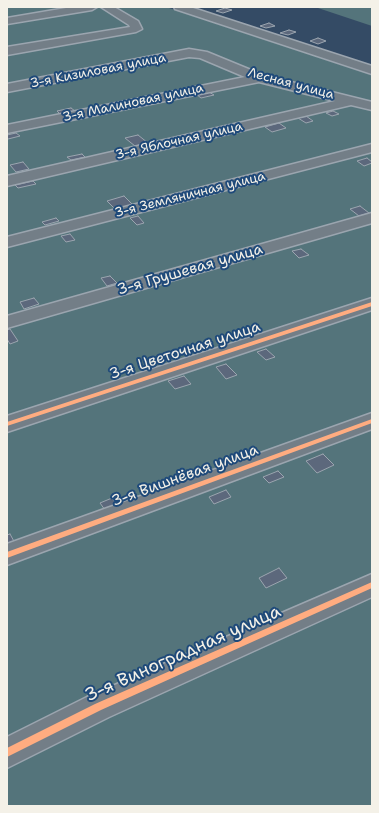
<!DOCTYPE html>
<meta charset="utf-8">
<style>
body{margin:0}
#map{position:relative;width:379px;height:813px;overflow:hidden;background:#344b65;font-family:"Shantell Sans",sans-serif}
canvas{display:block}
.frame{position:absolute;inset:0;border:8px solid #f4f1e8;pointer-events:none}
</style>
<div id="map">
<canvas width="379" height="813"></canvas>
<div class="frame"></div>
</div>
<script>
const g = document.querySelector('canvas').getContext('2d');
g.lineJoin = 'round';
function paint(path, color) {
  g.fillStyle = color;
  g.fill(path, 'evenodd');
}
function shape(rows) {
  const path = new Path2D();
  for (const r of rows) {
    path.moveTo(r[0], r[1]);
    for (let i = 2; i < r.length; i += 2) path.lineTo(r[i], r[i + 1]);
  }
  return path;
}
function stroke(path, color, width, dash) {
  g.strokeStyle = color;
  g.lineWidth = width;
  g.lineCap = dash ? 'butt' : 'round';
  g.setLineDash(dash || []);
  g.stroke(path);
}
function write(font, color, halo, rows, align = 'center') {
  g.font = font + ' "Shantell Sans",sans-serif';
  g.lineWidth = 4;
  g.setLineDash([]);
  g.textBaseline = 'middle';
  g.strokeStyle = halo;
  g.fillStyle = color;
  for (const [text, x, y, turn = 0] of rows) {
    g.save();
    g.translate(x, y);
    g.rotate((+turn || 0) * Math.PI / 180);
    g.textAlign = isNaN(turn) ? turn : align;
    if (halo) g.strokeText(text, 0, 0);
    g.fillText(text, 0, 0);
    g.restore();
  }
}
paint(shape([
 [7,7,166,7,372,75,372,806,7,806],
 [315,7,372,7,372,26]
]), '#54747b');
const building = shape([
 [225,8,232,10,223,13,216,11,225,8],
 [269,23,275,26,266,28,260,26,269,23],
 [289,30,296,32,288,35,280,33,289,30],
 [318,38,326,41,318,44,310,41,318,38],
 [209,92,214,95,201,98,196,94,209,92],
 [71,108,75,111,60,114,57,111,71,108],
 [333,111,339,114,332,116,326,113,333,111],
 [306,116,313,121,306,123,298,118,306,116],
 [279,123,286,128,272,132,265,127,279,123],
 [16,133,20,136,8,139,7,138,7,135,16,133],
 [138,135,148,143,135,146,125,138,138,135],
 [82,154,85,157,71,160,67,157,82,154],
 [367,158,372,162,372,163,364,166,357,161,367,158],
 [23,162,29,169,16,172,10,165,23,162],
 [33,181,36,184,18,188,15,185,33,181],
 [124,196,133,205,115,209,107,201,124,196],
 [360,206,369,213,359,216,350,209,360,206],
 [138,216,144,223,137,225,130,218,138,216],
 [56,218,59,221,45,225,42,222,56,218],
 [70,234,75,240,66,242,61,236,70,234],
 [301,249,309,255,299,258,292,251,301,249],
 [110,276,117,283,107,286,101,278,110,276],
 [34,298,39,304,24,309,20,302,34,298],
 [10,329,18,341,10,344,7,339,7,330,10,329],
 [266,349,275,357,266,360,257,352,266,349],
 [226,364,237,375,226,379,216,367,226,364],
 [184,376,191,384,175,389,168,381,184,376],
 [323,454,334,465,317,473,306,461,323,454],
 [278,471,284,477,269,483,263,477,278,471],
 [226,490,231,497,214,504,209,497,226,490],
 [112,498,117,505,105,510,100,503,112,498],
 [10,534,16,545,7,549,7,535,10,534],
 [279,568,287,578,266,588,259,578,279,568]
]);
paint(building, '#5c687c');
stroke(building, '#9ba5af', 1);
const minor = shape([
 [72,7,97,7,92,10,7,24,7,18,72,7],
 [101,7,114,7,138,21,142,29,136,32,7,55,7,47,130,27,129,25,101,7],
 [174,7,190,7,372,66,372,74,175,9,174,7],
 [189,49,207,52,263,75,372,102,372,110,351,105,7,186,7,176,335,101,259,82,7,133,7,125,245,77,200,58,189,57,7,92,7,84,189,49],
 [372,144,372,152,7,247,7,237,372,144],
 [372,213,372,223,7,328,7,316,372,213],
 [372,298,372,310,7,432,7,416,372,298],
 [372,413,372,429,7,565,7,544,372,413],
 [372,574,372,597,109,717,7,768,7,737,87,697,372,574]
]);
stroke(minor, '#9ba5af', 3);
paint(minor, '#737e87');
paint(shape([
 [372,302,372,306,7,426,7,422,372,302],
 [372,419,372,423,7,558,7,552,372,419],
 [372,582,372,588,101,710,7,757,7,748,95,704,372,582]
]), '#ffac80');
write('13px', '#f4f1e8', '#1f4a7a', [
 ["3-я Кизиловая улица",98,71,-11],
 ["Лесная улица",291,84,15],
 ["3-я Малиновая улица",133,103,-12],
 ["3-я Яблочная улица",179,141,-13],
 ["3-я Земляничная улица",190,195,-14]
]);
write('15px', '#f4f1e8', '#1f4a7a', [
 ["3-я Грушевая улица",190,270,-16],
 ["3-я Цветочная улица",185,351,-18],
 ["3-я Вишнёвая улица",185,476,-20]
]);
write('18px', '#f4f1e8', '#1f4a7a', [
 ["3-я Виноградная улица",183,654,-24]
]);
</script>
